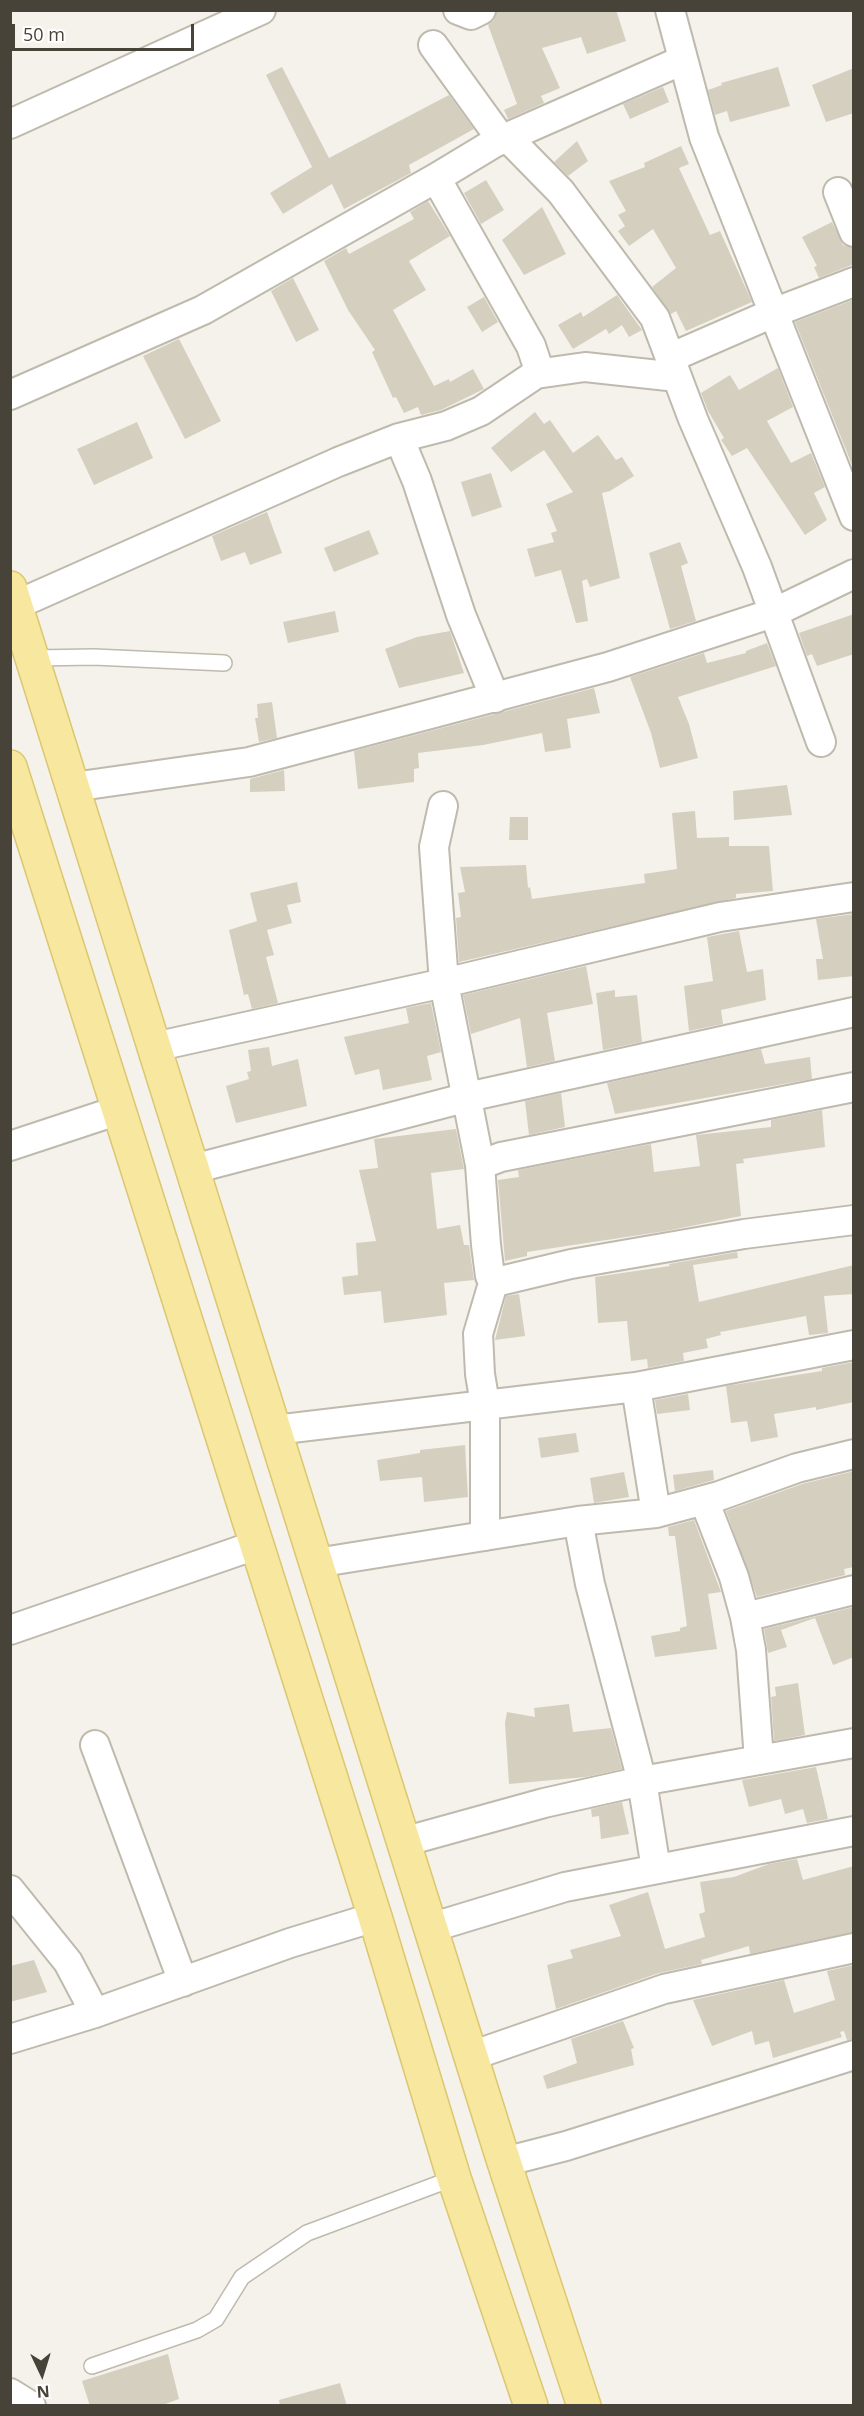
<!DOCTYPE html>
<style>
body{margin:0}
#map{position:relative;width:864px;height:2416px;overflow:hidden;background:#f4f2ea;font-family:"Open Sans",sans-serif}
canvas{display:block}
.frame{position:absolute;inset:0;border:12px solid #474338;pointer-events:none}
.north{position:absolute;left:12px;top:2344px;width:60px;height:60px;-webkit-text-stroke:4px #fff;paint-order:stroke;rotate:176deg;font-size:16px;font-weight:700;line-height:24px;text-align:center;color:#474338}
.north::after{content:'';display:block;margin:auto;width:21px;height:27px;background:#474338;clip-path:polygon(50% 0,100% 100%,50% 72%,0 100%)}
.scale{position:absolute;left:12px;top:24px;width:182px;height:27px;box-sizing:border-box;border:3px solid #474338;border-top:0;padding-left:8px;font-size:18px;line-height:21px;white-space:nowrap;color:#474338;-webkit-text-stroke:4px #fff;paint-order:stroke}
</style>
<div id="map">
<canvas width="864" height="2416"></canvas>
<div class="frame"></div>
<div class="north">N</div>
<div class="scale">50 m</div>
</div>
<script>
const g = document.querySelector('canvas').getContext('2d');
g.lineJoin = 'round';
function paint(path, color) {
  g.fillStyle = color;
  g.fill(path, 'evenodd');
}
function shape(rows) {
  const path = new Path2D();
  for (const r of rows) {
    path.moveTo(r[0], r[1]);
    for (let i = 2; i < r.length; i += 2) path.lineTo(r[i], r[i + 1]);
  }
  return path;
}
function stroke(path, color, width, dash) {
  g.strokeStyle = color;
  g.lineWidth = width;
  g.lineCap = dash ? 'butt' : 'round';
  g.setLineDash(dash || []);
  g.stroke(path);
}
paint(shape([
 [497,10,616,10,626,41,587,54,581,37,542,48,560,88,541,96,544,103,508,119,504,110,517,104,488,25,494,20],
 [282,67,329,158,449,95,474,129,409,165,411,173,344,209,332,184,283,214,270,193,312,167,266,75],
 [778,67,790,106,730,122,727,111,715,115,708,90,722,85,721,83],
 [854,68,854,113,826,122,812,85],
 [663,87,669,102,630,119,623,104],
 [577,141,588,161,568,176,554,162],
 [681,146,689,164,679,168,710,235,720,231,752,302,686,331,676,311,671,314,652,287,676,268,653,229,629,246,618,231,625,226,618,215,626,211,609,181,645,167,644,163],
 [486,180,504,210,481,224,464,193],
 [428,201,450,236,409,261,426,290,393,310,434,386,449,379,450,382,473,369,484,389,441,410,421,415,418,407,404,413,396,397,393,398,372,352,375,350,348,310,324,261,346,248,349,254,414,219,410,212],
 [542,207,566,254,524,275,502,240],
 [832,222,843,245,854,248,854,264,819,278,814,267,817,266,802,237],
 [293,278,319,330,296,342,271,291],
 [617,295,642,330,629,337,622,325,609,334,606,329,573,349,558,325,581,312,583,317],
 [484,297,498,322,482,332,467,307],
 [853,300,854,301,854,470,795,322],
 [179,339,221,421,185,439,143,356],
 [778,368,793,407,767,421,791,463,811,453,825,487,814,493,827,520,805,535,747,448,732,456,721,440,724,438,708,411,701,393,730,375,739,390],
 [535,412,544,424,550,420,573,453,598,435,616,460,622,457,634,476,610,491,602,493,620,578,590,587,587,579,582,581,588,621,576,623,561,570,535,577,527,549,554,542,551,533,557,531,546,504,573,492,544,450,511,472,491,448],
 [137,422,153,458,94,485,77,449],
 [491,473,502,507,472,517,461,482],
 [267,512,282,553,250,565,245,552,221,561,212,536],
 [369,530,379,554,334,572,324,548],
 [680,542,688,563,681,566,696,621,670,629,649,553],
 [335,611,339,632,288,643,283,622],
 [854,614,854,654,817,666,812,654,807,656,799,633],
 [450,631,464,673,399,688,385,649,417,637],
 [767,643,776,666,678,697,689,724,698,758,660,768,651,733,630,677,704,653,707,663,746,653,746,651],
 [594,688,600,713,567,719,571,748,545,752,542,733,483,745,418,753,419,768,414,769,414,782,358,789,354,751],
 [272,702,277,738,259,742,255,718,258,718,257,704],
 [284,770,285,791,250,792,250,779],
 [787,785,792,815,734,820,733,791],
 [695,811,697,838,729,837,729,846,769,846,773,891,736,894,736,898,459,962,456,918,461,917,458,893,465,892,460,867,526,865,528,888,530,887,532,899,645,883,644,874,677,869,672,813],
 [510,817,528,817,528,840,509,840],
 [297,882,301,902,287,905,292,923,267,930,274,955,266,957,278,1003,252,1009,248,994,244,995,229,930,257,921,250,893],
 [854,914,854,976,818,980,816,959,823,959,816,919],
 [739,931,747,972,763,969,766,1000,721,1010,723,1024,689,1031,684,986,713,981,707,937],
 [586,966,593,1004,547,1013,555,1061,527,1067,520,1018,471,1034,463,995],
 [615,990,615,997,637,995,642,1042,603,1050,596,993],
 [431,1003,441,1052,427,1056,432,1080,383,1090,379,1069,355,1075,344,1037,409,1023,406,1008],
 [269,1047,272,1066,298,1059,307,1106,236,1123,226,1086,249,1079,247,1072,251,1071,248,1050],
 [761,1049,765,1064,810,1057,812,1079,615,1114,607,1083],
 [561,1093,565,1127,529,1135,525,1101],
 [822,1110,825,1147,743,1159,744,1163,736,1164,741,1216,666,1231,527,1252,527,1256,505,1261,498,1180,519,1177,518,1170,651,1144,654,1172,700,1166,696,1135,771,1127,771,1120],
 [456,1129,464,1169,431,1173,437,1229,460,1225,464,1245,469,1245,474,1280,444,1283,447,1315,384,1323,381,1291,344,1295,342,1277,358,1275,356,1243,376,1241,359,1170,378,1168,374,1139],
 [737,1252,738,1258,693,1265,699,1302,854,1265,854,1294,824,1296,828,1333,809,1335,806,1316,720,1332,721,1335,706,1339,708,1348,683,1353,684,1361,648,1368,647,1359,631,1361,627,1321,598,1323,595,1277,670,1266,669,1264],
 [519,1294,525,1336,495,1340,506,1296],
 [854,1362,854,1402,816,1410,816,1407,774,1414,778,1437,751,1442,747,1421,731,1423,726,1386,822,1371,822,1368],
 [688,1394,690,1410,657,1414,655,1400],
 [576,1433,579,1452,541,1458,538,1438],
 [465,1445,468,1497,424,1502,422,1477,380,1481,377,1460,420,1453,420,1450],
 [713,1470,714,1480,675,1491,673,1475],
 [854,1471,854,1567,844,1569,845,1575,757,1597,726,1511,802,1484],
 [624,1472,629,1497,594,1503,590,1478],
 [694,1520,721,1592,708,1594,717,1649,655,1657,651,1636,680,1631,680,1628,687,1626,675,1536,669,1536,668,1527],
 [854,1607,854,1657,833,1665,815,1618,781,1630,787,1647,768,1653,764,1629],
 [798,1683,805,1735,774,1741,771,1697,776,1696,775,1687],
 [569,1704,573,1732,611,1728,622,1769,586,1777,509,1784,505,1723,507,1712,535,1717,534,1708],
 [816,1767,828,1819,807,1823,803,1809,785,1814,781,1799,749,1807,742,1780],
 [622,1802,629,1834,601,1839,599,1816,592,1817,591,1809],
 [797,1859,803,1880,854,1866,854,1932,750,1954,749,1946,701,1960,702,1964,659,1973,556,2009,547,1965,573,1958,570,1950,621,1936,609,1905,648,1892,665,1949,705,1937,699,1914,705,1912,700,1882,734,1877,769,1864],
 [34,1960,47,1992,10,2002,10,1966],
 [854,1965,854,2039,847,2040,844,2031,840,2032,842,2037,773,2058,769,2041,755,2045,752,2031,712,2046,693,2000,784,1980,794,2013,835,2000,827,1971],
 [623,2021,634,2048,631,2049,634,2065,547,2089,543,2076,577,2063,571,2039],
 [168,2354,179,2399,160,2406,90,2406,82,2381],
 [340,2383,347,2406,280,2406,279,2400]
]), '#d5cfc0');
const service = shape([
 [33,658,94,657,224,663],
 [92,2366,197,2330,216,2319,242,2277,307,2233,454,2178]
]);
const minor = shape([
 [458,10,471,15,481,10],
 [670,10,704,137,854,516],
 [433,45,501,139,511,141,561,192,655,318,693,419,757,567,821,742],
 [10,124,261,10],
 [436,178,531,346,537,364,536,374],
 [838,192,854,232],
 [672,357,773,313,854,282],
 [10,395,203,310,436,178,494,143,683,60],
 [399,438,417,481,461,615,495,698],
 [16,605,338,462,399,438,446,426,481,411,536,374,585,367,677,377],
 [73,787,249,762,608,667,773,613,854,574],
 [443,806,434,847,444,983,480,1165,486,1245,490,1276,494,1280,478,1334,480,1374,485,1404,485,1536],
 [154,1047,444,983,720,917,854,897],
 [10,1146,119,1110],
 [480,1165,501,1157,854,1087],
 [193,1169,472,1096,854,1012],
 [494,1280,500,1281,571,1264,744,1234,854,1220],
 [636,1387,656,1513],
 [275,1430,636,1387,854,1345],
 [704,1500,734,1577,745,1617,751,1650,759,1760],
 [578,1521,590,1584,642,1781,656,1869],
 [316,1563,578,1521,656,1513,719,1496,797,1468,854,1454],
 [745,1617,854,1590],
 [10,1630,256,1545],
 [95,1745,183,1982],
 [403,1842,544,1803,642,1781,854,1743],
 [10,1890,68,1962,95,2013],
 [430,1928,565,1887,854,1831],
 [10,2039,95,2013,290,1943,375,1917],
 [471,2056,664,1989,854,1948],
 [504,2162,566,2146,854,2055],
 [10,2393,31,2406]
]);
const primary = shape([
 [10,588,504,2162,584,2406],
 [10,767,375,1917,454,2178,531,2406]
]);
stroke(service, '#bfbaad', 18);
stroke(minor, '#bfbaad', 32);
stroke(primary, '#dcc770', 36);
stroke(service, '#fff', 15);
stroke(minor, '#fff', 28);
stroke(primary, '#f7e79f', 33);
</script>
